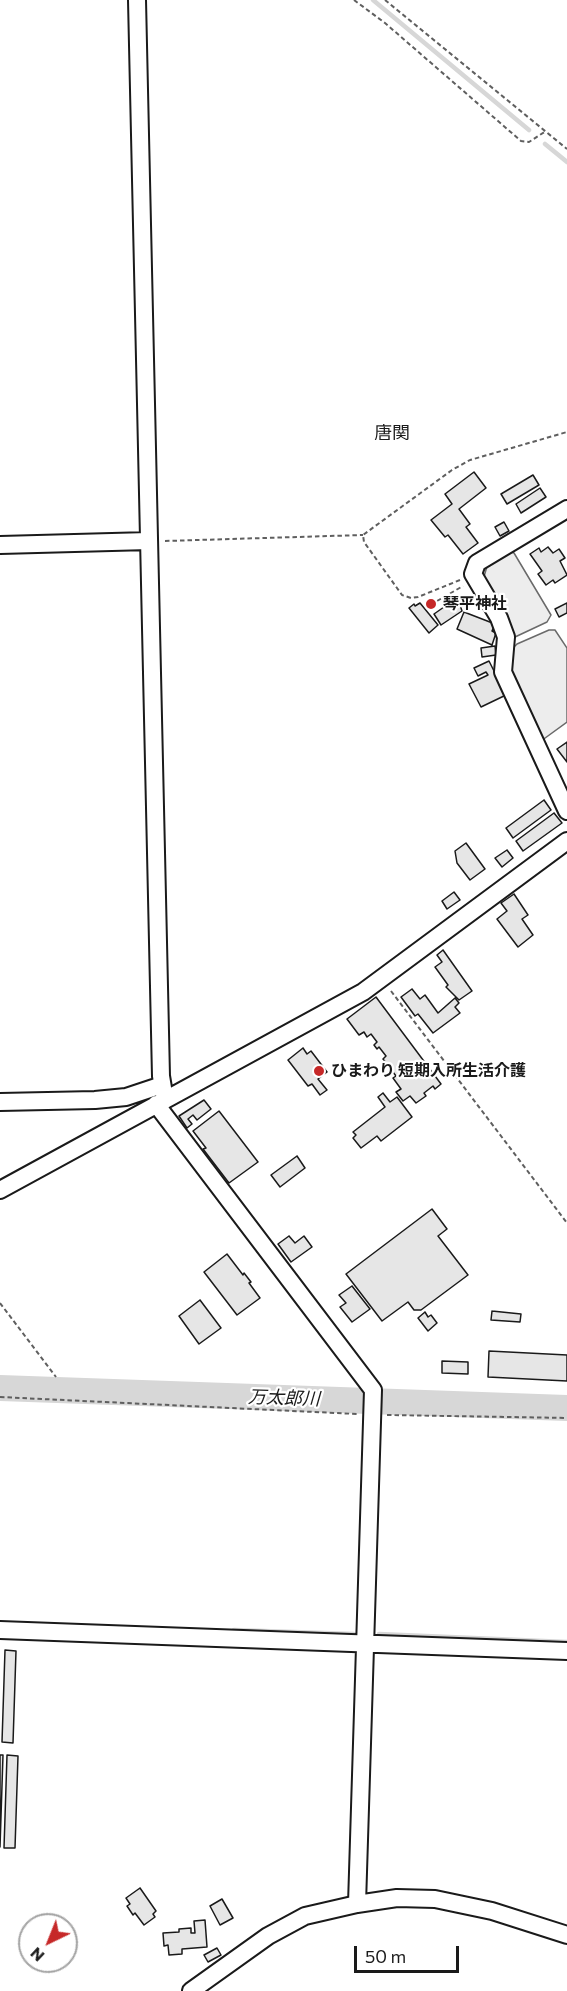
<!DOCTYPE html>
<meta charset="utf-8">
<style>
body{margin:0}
#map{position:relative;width:567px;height:1991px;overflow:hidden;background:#fff;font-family:Commissioner,sans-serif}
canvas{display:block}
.north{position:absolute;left:18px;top:1913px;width:60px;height:60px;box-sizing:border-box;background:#fff;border:2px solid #a3a3a3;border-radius:50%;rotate:223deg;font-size:16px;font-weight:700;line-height:24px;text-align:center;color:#1a1a1a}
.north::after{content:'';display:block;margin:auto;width:21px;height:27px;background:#c62828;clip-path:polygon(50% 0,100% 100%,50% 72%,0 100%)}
.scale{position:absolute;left:354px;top:1946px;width:105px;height:27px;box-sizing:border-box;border:3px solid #1a1a1a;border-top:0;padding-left:8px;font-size:18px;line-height:21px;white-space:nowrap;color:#1a1a1a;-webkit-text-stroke:4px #fff;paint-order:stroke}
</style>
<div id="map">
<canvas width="567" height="1991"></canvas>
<div class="north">N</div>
<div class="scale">50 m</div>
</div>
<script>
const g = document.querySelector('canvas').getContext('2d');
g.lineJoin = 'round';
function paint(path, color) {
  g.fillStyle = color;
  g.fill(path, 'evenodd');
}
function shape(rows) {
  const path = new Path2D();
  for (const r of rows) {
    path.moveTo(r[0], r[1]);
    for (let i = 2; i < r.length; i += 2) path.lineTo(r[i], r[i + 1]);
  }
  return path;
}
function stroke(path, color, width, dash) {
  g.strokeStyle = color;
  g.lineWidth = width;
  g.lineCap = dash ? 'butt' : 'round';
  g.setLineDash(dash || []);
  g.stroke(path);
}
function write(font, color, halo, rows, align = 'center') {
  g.font = font + ' Commissioner,"Noto Sans JP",sans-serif';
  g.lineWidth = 4.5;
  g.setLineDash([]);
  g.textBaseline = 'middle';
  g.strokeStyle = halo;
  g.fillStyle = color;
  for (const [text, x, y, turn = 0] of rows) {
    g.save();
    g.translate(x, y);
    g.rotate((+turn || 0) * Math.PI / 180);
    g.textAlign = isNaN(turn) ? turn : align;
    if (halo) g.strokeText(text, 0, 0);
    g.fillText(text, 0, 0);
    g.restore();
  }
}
const built = shape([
 [509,551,514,553,551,615,547,622,515,637,483,580,488,563,509,551],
 [549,630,555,630,567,648,567,722,541,741,511,672,511,650,517,644,549,630]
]);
paint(built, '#ededed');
stroke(built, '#6a6a6a', 1.5);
stroke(shape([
 [373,0,529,130],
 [545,144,567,162],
 [234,1630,354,1634],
 [379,1634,567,1642]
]), '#d7d7d7', 4.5);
stroke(shape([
 [0,1388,567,1408]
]), '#d7d7d7', 26);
const building = shape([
 [474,472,486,488,459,509,470,524,466,527,478,543,463,554,448,535,445,537,431,520,452,504,445,494,474,472],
 [533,475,539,485,507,504,501,494,533,475],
 [540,488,546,497,521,513,516,504,540,488],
 [504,522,509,531,500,536,495,527,504,522],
 [548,547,553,553,559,549,565,558,560,561,567,575,555,583,553,580,546,585,538,574,542,571,530,554,539,548,541,552,548,547],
 [454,600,457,603,459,602,462,611,441,625,434,614,454,600],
 [420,603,438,625,429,633,409,608,414,604,415,606,420,603],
 [567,603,567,613,559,617,555,609,567,603],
 [464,612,495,624,492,631,496,633,492,645,457,629,464,612],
 [495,646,496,655,482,657,481,648,495,646],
 [489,661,506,695,481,707,469,684,488,675,486,672,478,676,474,668,489,661],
 [567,742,567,762,557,749,567,742],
 [544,800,551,810,513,838,506,828,544,800],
 [554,813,562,823,523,851,516,841,554,813],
 [466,843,485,869,470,880,457,863,455,851,466,843],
 [507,850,513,858,502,867,495,858,507,850],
 [454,892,460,900,447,909,442,901,454,892],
 [514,894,528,915,522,919,533,935,518,947,497,919,507,911,501,903,514,894],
 [443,950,472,991,459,1000,446,987,448,985,435,967,442,962,437,955,443,950],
 [412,989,420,999,425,995,438,1013,455,998,459,1003,455,1007,460,1013,433,1033,418,1014,415,1016,401,997,412,989],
 [376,997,441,1084,435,1089,433,1086,424,1093,426,1096,416,1103,410,1096,403,1101,396,1092,401,1089,393,1078,396,1076,383,1059,386,1056,379,1047,377,1049,374,1045,377,1042,371,1034,367,1037,364,1032,359,1035,347,1019,376,997],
 [303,1048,307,1054,311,1051,327,1072,318,1079,327,1090,320,1095,312,1084,308,1086,288,1060,303,1048],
 [383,1093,390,1102,397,1097,412,1117,381,1141,377,1136,361,1148,353,1138,356,1135,353,1132,385,1107,378,1097,383,1093],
 [204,1100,211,1109,197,1120,193,1115,188,1119,192,1124,187,1128,179,1116,204,1100],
 [219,1111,258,1162,229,1183,203,1149,206,1148,193,1131,219,1111],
 [297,1156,305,1168,280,1187,271,1175,297,1156],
 [432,1209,447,1229,438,1236,468,1275,421,1310,414,1310,408,1302,382,1321,346,1274,432,1209],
 [289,1236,295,1243,304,1236,312,1247,291,1262,278,1244,289,1236],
 [227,1254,243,1275,244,1273,251,1282,249,1283,260,1298,237,1315,204,1272,227,1254],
 [352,1286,370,1309,352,1322,340,1307,346,1303,339,1295,352,1286],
 [200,1300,221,1328,199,1344,179,1316,200,1300],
 [492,1311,521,1314,520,1322,491,1320,492,1311],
 [425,1312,428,1317,431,1315,437,1323,428,1331,418,1318,425,1312],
 [489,1351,567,1355,567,1381,488,1377,489,1351],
 [442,1361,468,1362,468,1374,442,1373,442,1361],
 [5,1650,16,1651,13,1743,2,1742,5,1650],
 [0,1755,3,1755,0,1847,0,1755],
 [7,1755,18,1756,15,1848,4,1848,7,1755],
 [140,1888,156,1911,153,1914,155,1917,144,1925,135,1913,133,1915,127,1906,130,1904,126,1898,140,1888],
 [222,1899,233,1918,220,1925,210,1906,222,1899],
 [205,1920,207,1947,182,1949,182,1954,169,1955,168,1945,164,1946,163,1933,179,1932,179,1929,191,1928,191,1933,195,1933,194,1921,205,1920],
 [217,1948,221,1955,208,1962,204,1955,217,1948]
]);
paint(building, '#e6e6e6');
stroke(building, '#1a1a1a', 1.5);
const minor = shape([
 [137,0,161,1076,165,1100],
 [567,509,477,563,473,574,499,618,506,637,503,672,567,811],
 [0,545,149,541],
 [0,1102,95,1100,126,1097,162,1085],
 [156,1104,373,1390,357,1904],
 [0,1190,363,992,567,841],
 [0,1630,567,1651],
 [191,1991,268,1936,305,1916,357,1904,397,1898,435,1899,492,1911,567,1935]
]);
stroke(minor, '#1a1a1a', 20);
stroke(shape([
 [354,0,385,23,521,141,529,142,546,131],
 [385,0,567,149],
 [165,541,363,535],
 [460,580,418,597,411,598,402,595,364,542,363,535,452,470,470,460,567,432],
 [437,601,463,586],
 [391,991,567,1223],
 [0,1303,56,1377],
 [0,1397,357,1414],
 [387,1415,567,1418]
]), '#5f5f5f', 2, [4.5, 3]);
stroke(minor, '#fff', 16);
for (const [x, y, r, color] of [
 [431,604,6,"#c62828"],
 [319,1071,6,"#c62828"]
]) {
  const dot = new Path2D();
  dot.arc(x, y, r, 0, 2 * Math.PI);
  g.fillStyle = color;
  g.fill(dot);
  stroke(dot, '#fff', 2);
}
write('bold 16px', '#1a1a1a', '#fff', [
 ["琴平神社",443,604],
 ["ひまわり 短期入所生活介護",331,1071]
], 'left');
write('18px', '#1a1a1a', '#fff', [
 ["唐関",392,433]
]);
write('italic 18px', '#1a1a1a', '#fff', [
 ["万太郎川",284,1398,2]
]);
</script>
